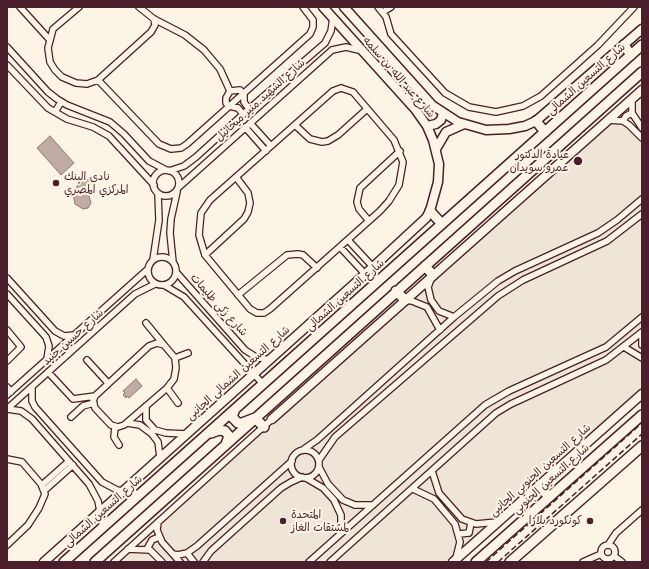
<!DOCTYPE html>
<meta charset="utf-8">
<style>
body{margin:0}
#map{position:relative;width:649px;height:569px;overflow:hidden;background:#fcf5e5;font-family:Mali,sans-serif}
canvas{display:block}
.frame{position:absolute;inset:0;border:8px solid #4a1f2b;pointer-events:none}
</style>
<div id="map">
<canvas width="649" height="569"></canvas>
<div class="frame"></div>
</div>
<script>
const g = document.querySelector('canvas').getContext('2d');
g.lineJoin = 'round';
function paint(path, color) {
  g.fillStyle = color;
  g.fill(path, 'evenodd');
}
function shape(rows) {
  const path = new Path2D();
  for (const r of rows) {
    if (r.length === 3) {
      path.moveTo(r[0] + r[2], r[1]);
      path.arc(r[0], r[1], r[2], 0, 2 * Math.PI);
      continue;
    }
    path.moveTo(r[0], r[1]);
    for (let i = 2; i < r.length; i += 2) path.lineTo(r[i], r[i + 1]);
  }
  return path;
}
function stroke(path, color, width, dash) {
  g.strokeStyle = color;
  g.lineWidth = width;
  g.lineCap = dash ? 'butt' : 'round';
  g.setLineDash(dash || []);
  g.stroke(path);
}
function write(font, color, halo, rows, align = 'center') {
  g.font = font + ' Mali,"Playpen Sans Arabic",sans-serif';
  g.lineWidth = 4;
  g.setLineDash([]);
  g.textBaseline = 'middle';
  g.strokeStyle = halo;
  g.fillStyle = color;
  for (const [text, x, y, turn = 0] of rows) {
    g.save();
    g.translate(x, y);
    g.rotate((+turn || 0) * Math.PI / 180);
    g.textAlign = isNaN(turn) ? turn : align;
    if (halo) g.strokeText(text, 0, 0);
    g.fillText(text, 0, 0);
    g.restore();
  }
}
paint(shape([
 [642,97,642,391,450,562,111,562]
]), '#eee5d7');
const water = shape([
 [50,136,74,163,61,175,37,148,50,136],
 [86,179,92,181,87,189,91,203,88,208,83,209,75,204,73,193,79,183,86,179],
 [136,379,142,386,129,398,127,396,126,398,123,395,125,393,123,391,136,379]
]);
paint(water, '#c0aca5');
stroke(water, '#917474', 1);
const street = shape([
 [20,7,49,39],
 [79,7,53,29,48,48,50,62,55,70,62,77,76,83,87,84,98,80,151,32,155,25,154,19],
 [139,7,154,19,185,35,204,50,220,69,230,91],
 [378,7,386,17,391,34,445,93,469,107,496,112,523,106,541,96,598,45,634,7],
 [383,12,391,7],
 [7,47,48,92,57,99,67,105,110,122,124,134,149,161,166,170],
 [7,65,48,108,67,119,93,127,109,136,154,185],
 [98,80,159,144,171,149,181,148,187,144,310,34,313,27,313,20,303,7],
 [341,88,353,92,394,140,403,162,399,185,389,201,380,211,270,309,264,313,257,313,250,309,205,255,199,235,201,213,210,200,333,91,341,88],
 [632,99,632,113,642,128],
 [55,112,61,102],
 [243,114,238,108,229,106,226,103,226,98,230,91,240,90,244,94,244,102,249,109],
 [608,120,623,121,629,125,642,138],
 [623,121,626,116,632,113],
 [250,123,271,146],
 [295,125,310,139,322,142,328,141,338,135,367,109],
 [245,127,266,151],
 [166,183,13],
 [169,171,184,166,196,157,249,109,325,43,331,31,333,18],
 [179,187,332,50,346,47,363,51],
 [369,221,359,209,357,202,360,188,400,151],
 [348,240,373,267],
 [340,247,365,274],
 [205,255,244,219,248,212,250,203,248,193,236,177],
 [162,271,14],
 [153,260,159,220,158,194],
 [173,262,170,233,171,219,177,192],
 [176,272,245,350,256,357,269,360],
 [7,278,55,331,64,336,74,335],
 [431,279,428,287,431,300,439,311,454,317],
 [164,285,184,297,263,384],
 [7,294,46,337,49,346,47,359],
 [238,295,287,255,298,254,303,255,317,268],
 [405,300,412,301,427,307,440,330],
 [146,323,164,345],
 [7,330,21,347,7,361],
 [642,334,642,345],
 [157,343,164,345,175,358,176,368,174,379,167,388,124,425,118,427,111,425,95,408,93,401,95,396,149,346,157,343],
 [624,347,642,358],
 [175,358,188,353],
 [87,360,108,383],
 [48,372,73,399,95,396],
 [7,387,11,392],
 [32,387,32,401,35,407,102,482,117,490,140,494],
 [167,388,178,403],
 [7,395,148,269],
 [146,406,146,420,155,430,166,433,186,434],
 [7,409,135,294,155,284],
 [7,409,21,411,32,419,89,484,98,501,103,527],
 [71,417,83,406,94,403],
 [127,423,140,425,152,434,158,442,160,457],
 [115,427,114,437,119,445],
 [304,449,317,440,454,317,498,281,515,271,598,233,617,220,642,199],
 [305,464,14],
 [7,459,22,462,41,484,45,494,39,508,28,525,7,545],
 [319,460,335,437,498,296,523,280,607,241,642,214],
 [319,467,328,484,343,500,355,505,373,505],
 [432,471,439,493,462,519,476,524,497,522],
 [306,478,323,488,334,500,341,515,341,533],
 [42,485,69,461],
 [413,489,434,499,455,524,460,542,456,558],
 [45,490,73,465],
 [158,522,157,530,162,542,180,562],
 [459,534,469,533,471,523],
 [608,552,7],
 [608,545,616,533,642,510],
 [128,549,150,550,162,562],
 [147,549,152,540,159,537],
 [187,553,194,562],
 [173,554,178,555,187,553,197,546,292,461],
 [614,556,622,562],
 [114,562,272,419],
 [203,562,211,551,281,488,291,482,302,477],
 [309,562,485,405,509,391,606,347,642,317],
 [330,562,496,413,511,404,606,360,642,332],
 [583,562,601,554]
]);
const secondary = shape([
 [344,7,432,105,458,122,486,130,509,129,525,126,536,121,642,29],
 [427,126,436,124,441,120,443,113],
 [436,149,446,132,464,124],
 [272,419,642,90],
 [44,562,373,267,426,218,430,211,438,182,439,164,433,140,427,126,415,109,323,7],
 [453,562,642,394]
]);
const primary = shape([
 [624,45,631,55],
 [536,121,545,132],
 [430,211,442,224],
 [425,266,433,275],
 [396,291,405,300],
 [235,409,232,417,238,423,242,423,255,418,264,427],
 [211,433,219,430,225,431,229,436,226,444],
 [539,486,549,497],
 [64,562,642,45],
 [95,562,642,72],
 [476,562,642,415],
 [510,562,642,446]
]);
stroke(street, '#4a1f2b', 8);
stroke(secondary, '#4a1f2b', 11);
stroke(primary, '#4a1f2b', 12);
stroke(street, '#fcf5e5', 5.5);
stroke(secondary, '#fcf5e5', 8);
stroke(primary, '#fcf5e5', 9);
stroke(shape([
 [486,562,642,423],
 [498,562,642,434]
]), '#4a1f2b', 1.5, [6, 3]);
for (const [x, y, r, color] of [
 [578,161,5,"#4a1f2b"],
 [56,183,4,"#4a1f2b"],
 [283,521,4,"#4a1f2b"],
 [590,521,4,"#4a1f2b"]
]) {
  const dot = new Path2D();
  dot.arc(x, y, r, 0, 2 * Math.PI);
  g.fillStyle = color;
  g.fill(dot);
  stroke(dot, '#fcf5e5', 1.5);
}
write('11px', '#4a1f2b', '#fcf5e5', [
 ["شارع عبد الله بن سلمه",399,77,49],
 ["شارع التسعين الشمالى",586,79,-42],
 ["شارع الشهيد منير ميخائيل",260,100,-42],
 ["شارع التسعين الشمالى",345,295,-42],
 ["شارع زكى طليمات",219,305,48],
 ["شارع حسين جنيد",73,337,-42],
 ["شارع التسعين الشمالى الجانبى",238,373,-42],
 ["شارع التسعين الجنوبي الجانبى",540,470,-42],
 ["شارع التسعين الجنوبي",551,479,-42],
 ["شارع التسعين الشمالى",103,511,-42]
]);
write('11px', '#4a1f2b', '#fcf5e5', [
 ["عيادة الدكتور",569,155],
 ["عمرو سويدان",569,168],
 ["نادي البنك",64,177,"left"],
 ["المركزي المصري",64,190,"left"],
 ["المتحدة",291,515,"left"],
 ["لمشتقات الغاز",291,528,"left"],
 ["كونكورد بلازا",582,521]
], 'right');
</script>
